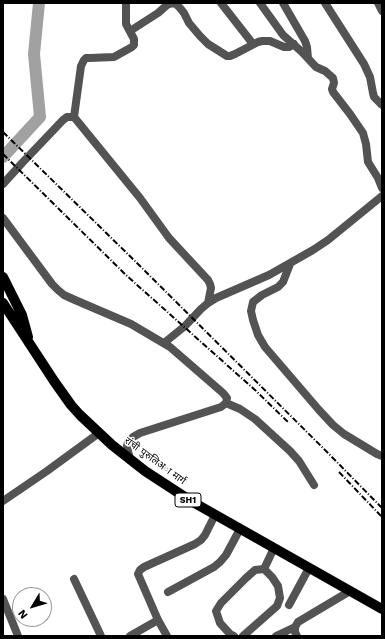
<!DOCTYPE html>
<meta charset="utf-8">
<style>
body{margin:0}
#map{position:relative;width:385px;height:639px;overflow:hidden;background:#fff;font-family:"Work Sans",sans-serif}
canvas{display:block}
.frame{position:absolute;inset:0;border:4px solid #000;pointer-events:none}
.north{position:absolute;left:12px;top:587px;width:40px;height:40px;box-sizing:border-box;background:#fff;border:1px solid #999;border-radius:50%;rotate:232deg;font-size:11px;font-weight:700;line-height:16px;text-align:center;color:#000}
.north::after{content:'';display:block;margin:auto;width:14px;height:18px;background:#000;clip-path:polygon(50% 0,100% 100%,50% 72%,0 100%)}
</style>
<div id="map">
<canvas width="385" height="639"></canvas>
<div class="frame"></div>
<div class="north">N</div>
</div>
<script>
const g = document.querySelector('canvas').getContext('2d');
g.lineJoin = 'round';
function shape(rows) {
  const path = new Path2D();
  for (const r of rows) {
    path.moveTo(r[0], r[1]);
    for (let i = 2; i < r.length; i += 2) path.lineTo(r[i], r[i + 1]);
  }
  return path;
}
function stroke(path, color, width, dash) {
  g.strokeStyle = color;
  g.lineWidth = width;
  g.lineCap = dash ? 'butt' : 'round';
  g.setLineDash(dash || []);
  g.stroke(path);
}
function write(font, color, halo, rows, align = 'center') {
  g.font = font + ' "Work Sans","Noto Sans Devanagari",sans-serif';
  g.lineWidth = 3;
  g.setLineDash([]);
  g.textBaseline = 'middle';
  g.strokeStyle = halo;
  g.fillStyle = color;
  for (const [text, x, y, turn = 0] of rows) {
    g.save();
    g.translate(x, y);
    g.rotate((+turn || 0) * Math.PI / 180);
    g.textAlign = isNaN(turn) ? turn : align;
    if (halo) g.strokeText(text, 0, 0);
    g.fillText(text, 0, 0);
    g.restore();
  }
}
stroke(shape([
 [3,157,40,117,34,54,39,3]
]), '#a1a1a1', 12);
stroke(shape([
 [126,3,126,24,134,39,134,45,132,47,114,57,90,58,86,58,84,60,81,66,74,117,140,198,169,238,208,280,210,284,211,288,208,303],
 [221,3,253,44],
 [260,3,283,35,302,52,316,67,325,71,333,78,334,83,332,89,333,92,350,114,363,133,366,144,368,162,378,178,382,188],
 [283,3,305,41,307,47,308,58],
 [325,3,364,64,370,77,373,93,374,97,382,105],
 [378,3,382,11],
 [130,31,158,13,167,5,172,3,176,4,180,8,184,13,189,23,200,36,208,44,227,56,230,56,235,54,258,42,262,41,270,41,284,47,289,47,294,44],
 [3,184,23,162,63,120,67,117,74,117],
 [3,218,52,284,58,290,64,295,75,300,131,324,170,347,223,393,227,398,226,403,221,407,140,433,133,437,128,442,127,446,130,460],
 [290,264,283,282,278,287,262,295,253,302,251,311,253,320,258,335,265,347,319,410,333,425,344,434,377,454,382,456],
 [164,343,185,326,201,309,208,303,216,298,269,275,313,250,328,240,382,196],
 [226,403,240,409,255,419,290,451,299,461,314,485],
 [3,501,47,471,99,433],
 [264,569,274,548],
 [74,579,101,636],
 [168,592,214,567,220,562,226,555,240,529],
 [3,599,18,636],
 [289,605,309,568],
 [130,636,158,620],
 [167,636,158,620,138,574,140,570,144,567,195,544,201,540,205,535,215,515],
 [234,636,230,634,220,623,216,611,221,603,246,578,255,570,264,569,272,577,278,586,280,598,277,606,243,636],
 [276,636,295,627],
 [297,636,295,632,295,627,298,622,350,591]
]), '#535353', 8);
stroke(shape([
 [3,277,22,315,28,337],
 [3,303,54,381,71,405,80,415,112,445,145,471,191,501,382,609]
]), '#000', 10);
stroke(shape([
 [3,132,140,266,328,453,382,508],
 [3,154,127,276,255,390,289,423],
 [339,472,382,517]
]), '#000', 2, [6, 2, 1, 2]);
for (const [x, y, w] of [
 [188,500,26]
]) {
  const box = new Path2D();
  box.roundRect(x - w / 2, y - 7, w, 14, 3);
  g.fillStyle = '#fff';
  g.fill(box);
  stroke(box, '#000', 1);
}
write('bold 9px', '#000', null, [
 ["SH1",188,500]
]);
write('10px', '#000', '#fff', [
 ["रांची पुरुलिअा मार्ग",155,461,36]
]);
</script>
